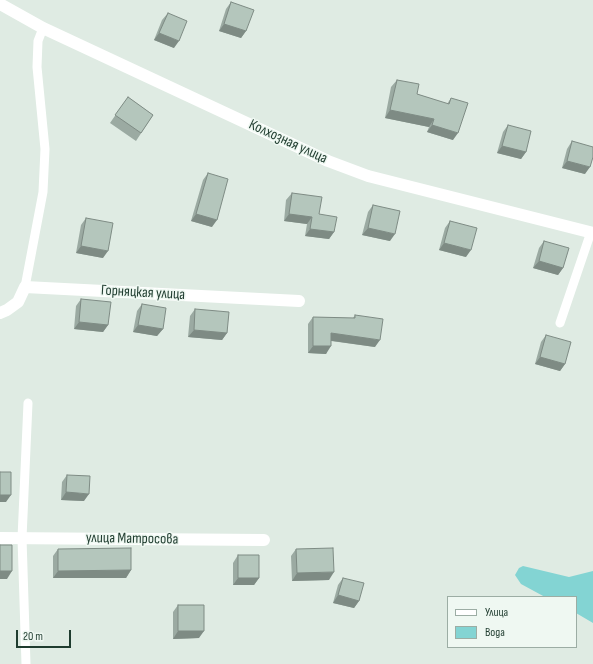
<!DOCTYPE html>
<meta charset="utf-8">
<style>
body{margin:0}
#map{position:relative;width:593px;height:664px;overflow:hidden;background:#dfebe3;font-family:"Sofia Sans Condensed",sans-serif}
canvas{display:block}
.legend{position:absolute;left:447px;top:596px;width:130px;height:52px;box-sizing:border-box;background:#eff8f2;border:1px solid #9cada4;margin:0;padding:5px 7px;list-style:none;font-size:12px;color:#1f3c2f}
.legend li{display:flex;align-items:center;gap:8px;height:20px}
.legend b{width:20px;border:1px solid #9cada4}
.scale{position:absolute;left:16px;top:630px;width:55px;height:18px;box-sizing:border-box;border:2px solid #1f3c2f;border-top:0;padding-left:5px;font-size:12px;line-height:14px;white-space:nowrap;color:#1f3c2f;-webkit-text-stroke:3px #eff8f2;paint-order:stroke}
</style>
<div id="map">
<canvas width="593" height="664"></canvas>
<ul class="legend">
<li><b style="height:5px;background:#fff"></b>Улица</li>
<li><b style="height:11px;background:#83d4d3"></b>Вода</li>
</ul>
<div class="scale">20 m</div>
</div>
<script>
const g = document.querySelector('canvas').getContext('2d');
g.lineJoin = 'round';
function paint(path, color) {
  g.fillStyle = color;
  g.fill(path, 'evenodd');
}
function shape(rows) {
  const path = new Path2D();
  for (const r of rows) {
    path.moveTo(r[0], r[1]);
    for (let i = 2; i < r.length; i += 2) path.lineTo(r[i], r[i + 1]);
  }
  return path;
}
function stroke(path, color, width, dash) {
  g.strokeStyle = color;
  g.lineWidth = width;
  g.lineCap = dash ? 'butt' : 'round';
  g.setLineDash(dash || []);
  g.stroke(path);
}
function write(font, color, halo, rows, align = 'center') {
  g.font = font + ' "Sofia Sans Condensed",sans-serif';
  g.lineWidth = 3;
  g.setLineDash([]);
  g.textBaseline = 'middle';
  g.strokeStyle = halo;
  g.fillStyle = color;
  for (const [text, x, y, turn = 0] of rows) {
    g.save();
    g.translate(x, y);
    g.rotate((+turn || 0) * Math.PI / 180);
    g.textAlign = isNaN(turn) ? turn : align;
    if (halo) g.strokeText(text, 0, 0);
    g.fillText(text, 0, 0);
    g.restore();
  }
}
paint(shape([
 [523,566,569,577,593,571,593,623,576,613,576,597,545,597,521,584,515,575,519,568]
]), '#83d4d3');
stroke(shape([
 [25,287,43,192,45,149,37,67,38,41,43,28],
 [560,323,591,232],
 [26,664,22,538,28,403]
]), '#fff', 9);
stroke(shape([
 [0,4,43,28,328,161,368,176,593,233],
 [0,313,7,310,18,302,25,287,299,301],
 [0,538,264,540]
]), '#fff', 12);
paint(shape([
 [231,2,246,31,241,38,219,31,226,9],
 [168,13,174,48,154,40,162,20],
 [397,80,417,94,447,104,451,98,453,140,427,132,429,127,385,118,391,87],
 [128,97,153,115,136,141,110,123],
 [508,125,526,152,521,159,497,153,503,132],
 [572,141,585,174,562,168,567,149],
 [208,173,212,227,191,221,203,180],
 [292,193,319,214,334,232,329,239,305,236,307,224,284,221,286,200],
 [373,205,390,241,362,235,368,212],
 [86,218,103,258,76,253,81,225],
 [450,221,466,257,439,250,445,228],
 [544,241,563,268,558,275,533,268,539,248],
 [81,299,108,325,103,332,74,329,76,306],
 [142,304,163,329,157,336,133,332,137,311],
 [195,309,227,333,222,340,188,337,190,316],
 [355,315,375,347,331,341,326,354,308,353,308,324,313,317,353,318],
 [546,335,565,364,560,371,535,364,541,342],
 [67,475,84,501,61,500,62,482],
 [58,549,131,570,126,578,53,578,53,556],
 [296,549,329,580,292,581,291,556],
 [238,555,259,578,254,585,233,585,233,563],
 [343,578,359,601,354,608,333,603,338,585],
 [178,605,199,638,173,639,173,612]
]), '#9baaa2');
paint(shape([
 [224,24,246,31,241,38,219,31],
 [159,33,179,41,174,48,154,40],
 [390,110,434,119,429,127,385,118],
 [432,125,458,133,453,140,427,132],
 [502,146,526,152,521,159,497,153],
 [567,161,590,167,585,174,562,168],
 [196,214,217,220,212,227,191,221],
 [289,214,312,217,307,224,284,221],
 [368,228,395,234,390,241,362,235],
 [310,229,334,232,329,239,305,236],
 [444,243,471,250,466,257,439,250],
 [81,246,108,251,103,258,76,253],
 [539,261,563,268,558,275,533,268],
 [79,322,108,325,103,332,74,329],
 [138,325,163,329,157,336,133,332],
 [194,330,227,333,222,340,188,337],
 [331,333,380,340,375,347,326,340],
 [313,346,331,346,326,354,308,353],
 [540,357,565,364,560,371,535,364],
 [66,492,89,494,84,501,61,500],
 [0,495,11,495,6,502,0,502],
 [131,570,126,578,53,578,58,571],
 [0,571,12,571,7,579,0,579],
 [334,572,329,580,292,581,297,573],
 [238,578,259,578,254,585,233,585],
 [338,595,359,601,354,608,333,603],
 [178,631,204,631,199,638,173,639]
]), '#7e8b84');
const building = shape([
 [231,2,254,10,246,31,224,24,231,2],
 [168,13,187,21,179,41,159,33,168,13],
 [397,80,419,84,417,94,449,104,451,98,468,103,458,133,432,125,434,119,390,110,397,80],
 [128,97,153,115,141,133,115,115,128,97],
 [508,125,531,131,526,152,502,146,508,125],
 [572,141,593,147,593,157,590,167,567,161,572,141],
 [208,173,228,179,217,220,196,214,208,173],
 [292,193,322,197,319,214,337,217,334,232,310,229,312,217,289,214,292,193],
 [373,205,400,211,395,234,368,228,373,205],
 [86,218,113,223,108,251,81,246,86,218],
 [450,221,477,228,471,250,444,243,450,221],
 [544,241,569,248,563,268,539,261,544,241],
 [81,299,111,302,108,325,79,322,81,299],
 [142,304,166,308,163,329,138,325,142,304],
 [195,309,229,312,227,333,194,330,195,309],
 [355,315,383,319,380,340,331,333,331,346,313,346,313,317,355,318,355,315],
 [546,335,571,342,565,364,540,357,546,335],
 [0,472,11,472,11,495,0,495,0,472],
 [67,475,90,476,89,494,66,492,67,475],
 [0,545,12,545,12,571,0,571,0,545],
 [131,548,131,570,58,571,58,549,131,548],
 [333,548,334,572,297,573,296,549,333,548],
 [238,555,259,555,259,578,238,578,238,555],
 [343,578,364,583,359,601,338,595,343,578],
 [178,605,204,605,204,631,178,631,178,605]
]);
paint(building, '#b4c6bc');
stroke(building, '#7e8b84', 1);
write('15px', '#1f3c2f', '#eff8f2', [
 ["Колхозная улица",288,142,25],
 ["Горняцкая улица",143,293,3],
 ["улица Матросова",132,539,1]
]);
</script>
